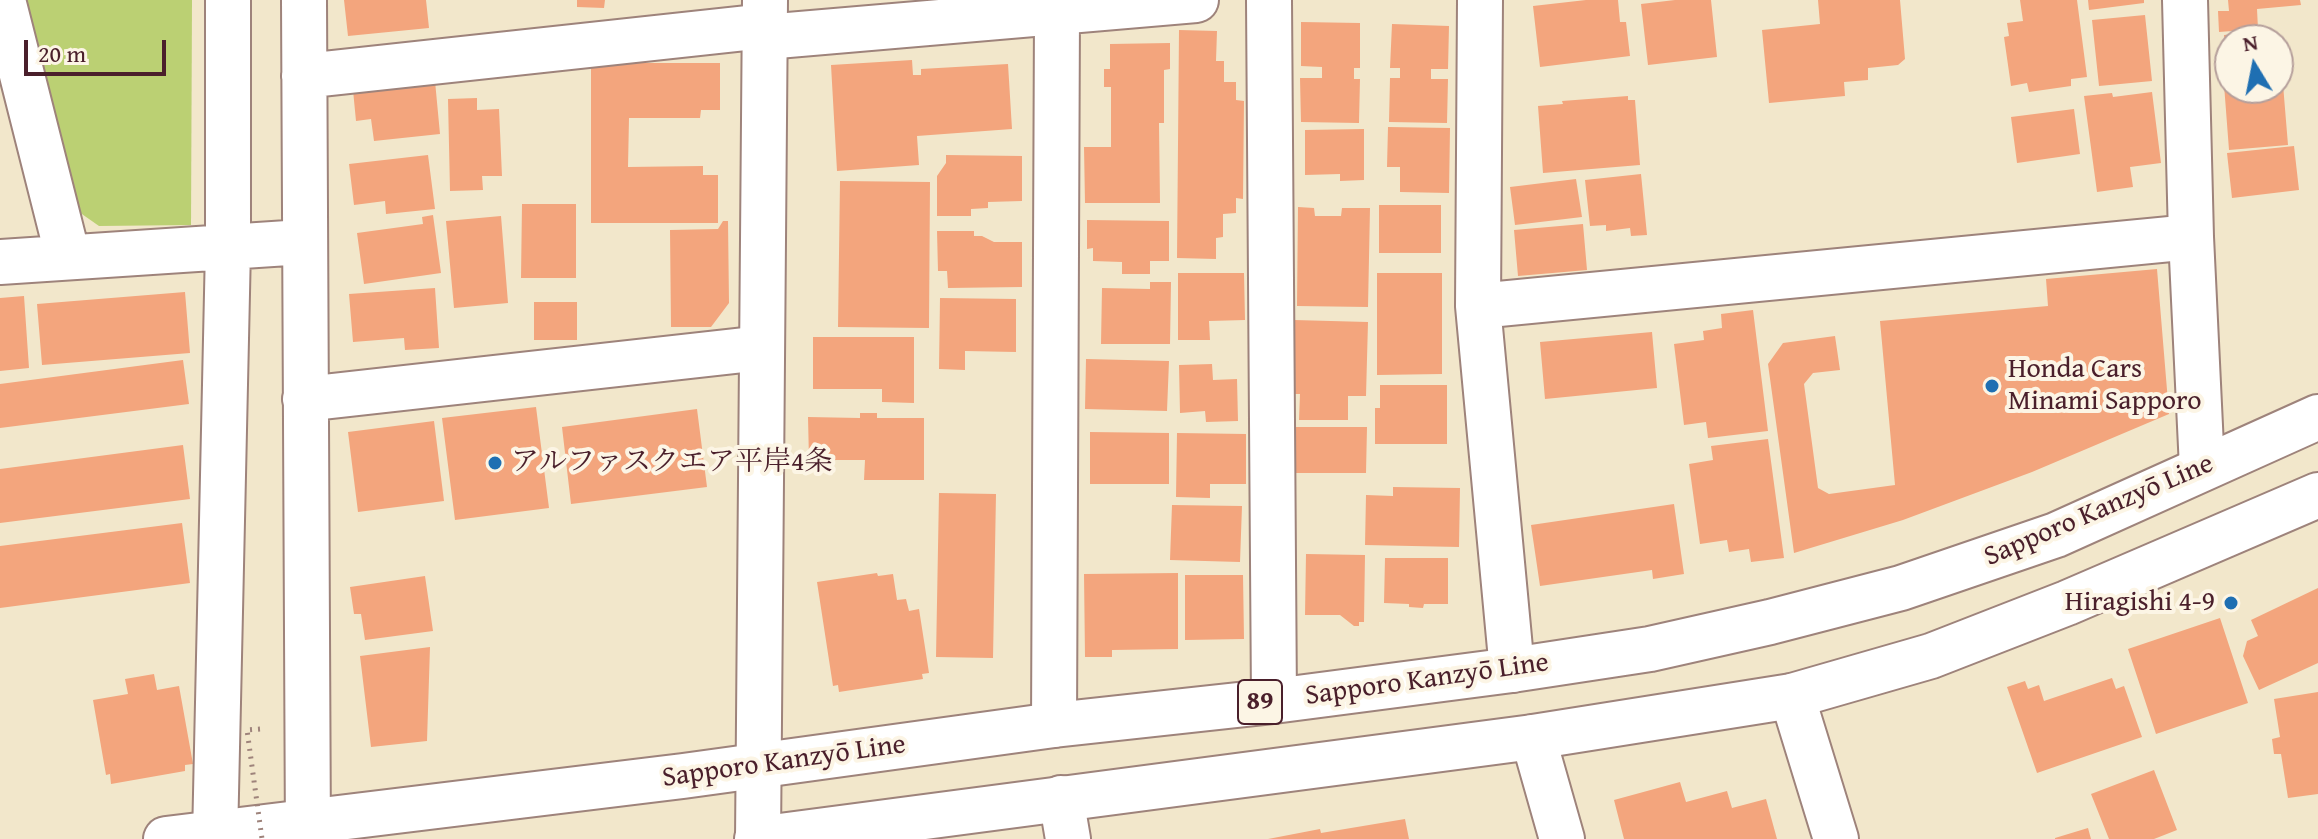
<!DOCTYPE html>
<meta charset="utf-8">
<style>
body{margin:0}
#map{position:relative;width:2318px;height:839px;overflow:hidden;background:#f2e7cb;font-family:"Gentium Book Plus",serif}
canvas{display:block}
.north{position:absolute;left:2214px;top:24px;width:80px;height:80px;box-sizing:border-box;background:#fcf5e5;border:2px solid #b59f9b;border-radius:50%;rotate:350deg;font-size:22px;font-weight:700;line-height:32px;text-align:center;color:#4a1f2b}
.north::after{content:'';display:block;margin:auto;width:28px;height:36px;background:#1f6fb2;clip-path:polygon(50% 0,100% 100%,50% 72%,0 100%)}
.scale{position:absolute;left:24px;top:40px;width:142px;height:36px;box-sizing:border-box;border:4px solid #4a1f2b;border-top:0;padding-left:10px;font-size:24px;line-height:28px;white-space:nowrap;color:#4a1f2b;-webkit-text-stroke:6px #fcf5e5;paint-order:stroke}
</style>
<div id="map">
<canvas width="2318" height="839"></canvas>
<div class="north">N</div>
<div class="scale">20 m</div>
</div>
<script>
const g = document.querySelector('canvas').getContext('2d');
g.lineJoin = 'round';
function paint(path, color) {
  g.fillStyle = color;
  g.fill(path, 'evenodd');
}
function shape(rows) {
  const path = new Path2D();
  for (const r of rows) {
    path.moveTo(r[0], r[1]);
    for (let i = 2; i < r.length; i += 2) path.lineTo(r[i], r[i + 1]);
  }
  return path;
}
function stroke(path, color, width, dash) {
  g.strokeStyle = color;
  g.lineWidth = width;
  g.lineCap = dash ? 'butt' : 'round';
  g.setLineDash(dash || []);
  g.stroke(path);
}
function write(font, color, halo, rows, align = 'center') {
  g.font = font + ' "Gentium Book Plus","Noto Serif JP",serif';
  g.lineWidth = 8;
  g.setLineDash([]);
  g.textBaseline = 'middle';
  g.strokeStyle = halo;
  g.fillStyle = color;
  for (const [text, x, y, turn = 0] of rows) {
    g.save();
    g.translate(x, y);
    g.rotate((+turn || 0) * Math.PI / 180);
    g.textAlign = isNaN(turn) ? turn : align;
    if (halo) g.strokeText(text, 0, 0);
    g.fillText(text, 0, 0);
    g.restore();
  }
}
paint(shape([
 [23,0,192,0,191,225,99,226,79,212]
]), '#bbd073');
paint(shape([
 [344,0,426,0,429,28,348,36],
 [577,0,605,0,604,8,577,7],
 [1586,0,1618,0,1620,22,1626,22,1630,56,1540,67,1533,6],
 [1675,0,1711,0,1717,57,1648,65,1641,4],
 [1818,0,1900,0,1905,59,1898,65,1868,68,1868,80,1844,82,1845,96,1769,103,1762,30,1820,24],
 [2020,0,2077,0,2087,77,2071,79,2071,86,2029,92,2027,83,2011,86,2004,37,2009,36,2007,23,2023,21],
 [2088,0,2144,0,2144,3,2089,10],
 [2228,0,2300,0,2301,5,2257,9,2258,29,2219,32,2218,11,2229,11],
 [2145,15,2152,81,2099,86,2092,20],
 [1301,22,1360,23,1360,68,1354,68,1354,79,1360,79,1359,123,1301,122,1300,78,1322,78,1322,67,1301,66],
 [1392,24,1449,26,1448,69,1431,69,1431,79,1448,79,1447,123,1389,122,1390,78,1400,78,1400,68,1390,68],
 [1179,30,1217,31,1216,61,1224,61,1224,82,1236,82,1236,100,1244,101,1243,199,1236,198,1236,213,1223,214,1223,237,1216,238,1216,259,1177,258],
 [2273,31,2274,40,2230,40,2230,88,2278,88,2278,48,2280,48,2288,145,2229,150,2221,45,2225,45,2224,35],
 [1170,43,1170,69,1164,70,1164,123,1159,123,1160,203,1085,203,1084,147,1111,147,1111,87,1104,87,1104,69,1110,69,1110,44],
 [912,60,913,75,921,75,921,69,1008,64,1012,129,917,136,919,165,837,171,831,65],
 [591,63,720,63,720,110,701,110,700,118,629,118,628,167,703,166,703,175,718,175,718,223,591,223],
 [435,81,440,134,374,141,371,119,356,121,353,90],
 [2152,92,2161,163,2130,167,2133,187,2097,192,2084,96,2112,93,2113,97],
 [1628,96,1628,100,1635,100,1640,165,1543,173,1538,106,1563,104,1562,101],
 [477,98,477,110,499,109,502,176,482,176,483,190,450,191,448,99],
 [2074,109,2080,154,2017,163,2011,117],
 [1388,127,1450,128,1449,193,1400,192,1400,167,1387,167],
 [1364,129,1364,180,1340,181,1340,174,1305,175,1305,130],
 [2294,146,2299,190,2232,198,2227,153],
 [428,155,435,209,386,214,385,201,354,205,349,164],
 [946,155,1022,156,1022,201,988,202,988,208,971,209,971,216,937,216,937,176,946,163],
 [1641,174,1647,235,1631,236,1630,228,1606,231,1606,225,1590,226,1585,180],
 [1576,179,1582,217,1515,225,1510,187],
 [840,181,930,182,929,328,838,327],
 [522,204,576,204,576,278,521,278],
 [1379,205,1441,205,1441,253,1379,253],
 [1298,207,1314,208,1315,216,1341,216,1342,208,1370,208,1368,307,1297,306],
 [433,215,441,273,364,284,357,233,423,224,422,217],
 [501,216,508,303,454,308,446,221],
 [1087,220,1169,221,1169,261,1150,261,1150,274,1122,274,1122,262,1093,261,1093,248,1087,249],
 [723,221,728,221,729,303,711,327,671,327,670,230,718,229],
 [1583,224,1587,270,1518,276,1514,230],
 [937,231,974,231,974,236,982,236,994,242,1022,242,1022,287,948,288,947,271,938,271],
 [2157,269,2169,414,2032,472,1903,520,1794,553,1768,364,1783,343,1835,336,1840,370,1813,373,1804,384,1818,488,1829,494,1895,485,1880,321,2048,306,2046,279],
 [1178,273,1244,273,1245,320,1209,321,1210,340,1178,340],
 [1377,273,1442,273,1442,374,1377,375],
 [1150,282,1171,282,1170,344,1101,344,1102,288,1150,289],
 [435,288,439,348,405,350,404,338,353,342,349,294],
 [185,292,190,353,42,365,37,304],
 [24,296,29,368,0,371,0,298],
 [940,298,1016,299,1016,352,965,351,965,370,939,369],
 [534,302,577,302,577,340,534,340],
 [1753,310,1768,431,1708,438,1706,422,1684,425,1674,344,1704,340,1703,331,1722,328,1721,314],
 [1294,320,1368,322,1366,396,1348,396,1348,420,1299,420,1300,394,1293,394],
 [1652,332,1657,388,1545,399,1540,342],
 [813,337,914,337,914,403,882,402,882,389,813,389],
 [1086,359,1169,361,1167,411,1085,409],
 [183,360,189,404,0,428,0,384],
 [1212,364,1213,380,1237,379,1238,421,1206,422,1205,411,1180,413,1179,365],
 [1380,385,1447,385,1447,444,1375,444,1375,408,1380,408],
 [536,407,549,508,455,520,442,418],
 [697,409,707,487,571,504,562,427],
 [860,413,877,413,877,418,924,418,924,480,864,480,865,460,809,460,808,417,860,418],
 [434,421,444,501,358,512,348,432],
 [1293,427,1367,427,1366,473,1293,473],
 [1090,432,1169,433,1169,484,1090,484],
 [1177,433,1246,434,1246,484,1210,484,1210,498,1176,497],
 [1768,439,1784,558,1751,562,1749,549,1729,552,1727,540,1700,544,1689,464,1713,460,1711,446],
 [183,445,190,499,0,523,0,469],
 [1393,487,1460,488,1459,547,1365,545,1366,495,1393,496],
 [939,493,996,494,993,658,936,657],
 [1674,504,1684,574,1653,579,1652,570,1540,586,1531,525],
 [1172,505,1242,506,1240,562,1170,560],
 [182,523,190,583,0,608,0,546],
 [1306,554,1365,555,1364,622,1359,622,1359,626,1354,626,1340,615,1305,615],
 [1385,558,1448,558,1448,604,1424,604,1423,608,1409,607,1409,604,1384,603],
 [877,573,878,576,893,574,897,600,906,599,909,611,919,609,929,673,922,674,923,679,839,692,838,685,833,686,817,582],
 [1178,573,1178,649,1112,650,1112,657,1085,657,1084,574],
 [1185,575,1243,575,1244,639,1185,640],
 [425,576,433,631,365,640,361,614,354,614,350,587],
 [2318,588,2318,663,2259,690,2243,656,2247,641,2258,636,2251,620],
 [2220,618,2248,703,2156,734,2128,649],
 [430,647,427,741,371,747,360,656],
 [154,674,157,690,179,686,193,764,185,765,185,771,111,784,110,774,106,775,93,700,128,694,125,679],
 [2112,678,2116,689,2124,686,2142,737,2037,773,2007,687,2025,681,2028,689,2039,685,2044,701],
 [2318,692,2318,794,2288,798,2281,754,2274,754,2272,739,2280,737,2274,699],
 [2154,770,2177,830,2154,839,2109,839,2091,794],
 [1680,782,1686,802,1727,791,1732,808,1766,799,1777,839,1624,839,1614,800],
 [1405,819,1409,839,1268,839,1320,829,1321,833],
 [2088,828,2091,839,2055,839,2055,838]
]), '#f3a57d');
const street = shape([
 [3,0,68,257],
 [304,0,308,839],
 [1269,0,1274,701],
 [1480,0,1478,306,1512,670],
 [2185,0,2191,237,2202,468],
 [765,37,1196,0],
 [304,76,765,26],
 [0,262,303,242],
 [1478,306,2191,237],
 [305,399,762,348],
 [1792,696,1836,839],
 [1054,725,1057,14],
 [1533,737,1562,839],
 [1061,798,1068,839],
 [215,839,228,248,228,0]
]);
const secondary = shape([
 [758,839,765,0]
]);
const primary = shape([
 [166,839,683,776,1054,725,1274,701,1512,670,1650,649,1770,622,1901,588,2056,535,2318,417],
 [757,839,1533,737,1792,696,1931,656,2067,603,2318,495]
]);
stroke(street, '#9e837b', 48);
stroke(secondary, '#9e837b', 48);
stroke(primary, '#9e837b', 48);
stroke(street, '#fff', 44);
stroke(secondary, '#fff', 44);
stroke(primary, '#fff', 44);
stroke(shape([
 [260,729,247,730,262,839]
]), '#9e837b', 5, [2, 6]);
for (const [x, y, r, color] of [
 [1992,386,8,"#1f6fb2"],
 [495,463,8,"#1f6fb2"],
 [2231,603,8,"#1f6fb2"]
]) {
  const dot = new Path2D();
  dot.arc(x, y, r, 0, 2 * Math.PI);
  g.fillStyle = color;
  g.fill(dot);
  stroke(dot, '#fcf5e5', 3);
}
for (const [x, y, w] of [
 [1260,702,44]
]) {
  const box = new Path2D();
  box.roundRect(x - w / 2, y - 22, w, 44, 6);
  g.fillStyle = '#fcf5e5';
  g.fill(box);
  stroke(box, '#4a1f2b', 2);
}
write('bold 26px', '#4a1f2b', null, [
 ["89",1260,702]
]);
write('28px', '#4a1f2b', '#fcf5e5', [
 ["Honda Cars",2008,370],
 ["Minami Sapporo",2008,402],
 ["アルファスクエア平岸4条",511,463],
 ["Hiragishi 4-9",2215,603,"right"]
], 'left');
write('28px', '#4a1f2b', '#fcf5e5', [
 ["Sapporo Kanzyō Line",2099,511,-23],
 ["Sapporo Kanzyō Line",1427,680,-8],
 ["Sapporo Kanzyō Line",784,762,-8]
]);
</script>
